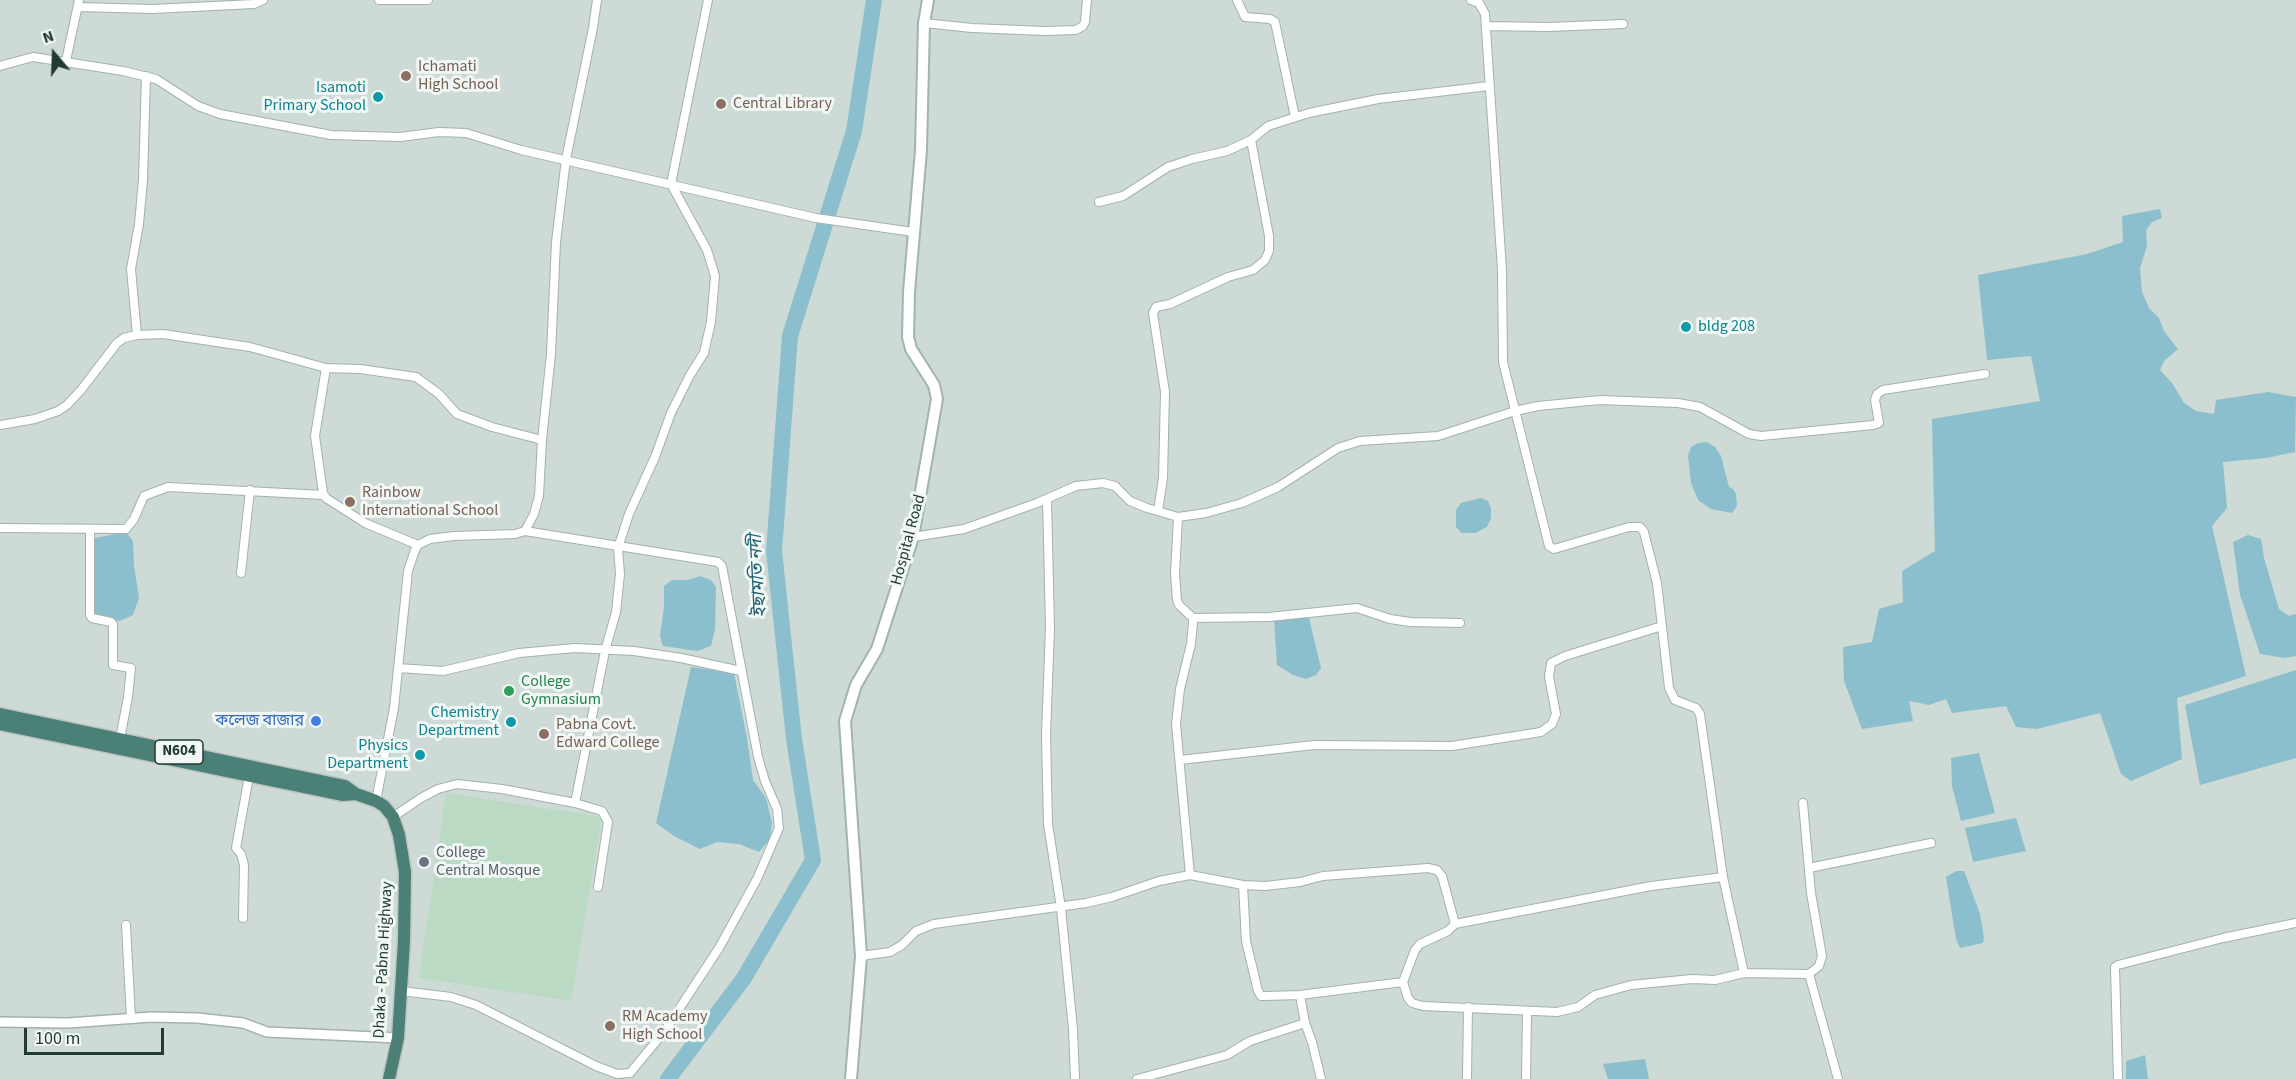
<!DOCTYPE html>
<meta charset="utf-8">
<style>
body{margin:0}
#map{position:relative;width:2296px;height:1079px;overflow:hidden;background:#e0eae6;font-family:"Source Sans 3",sans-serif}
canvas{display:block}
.north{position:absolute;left:24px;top:24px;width:60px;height:60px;-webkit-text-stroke:4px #f0f7f4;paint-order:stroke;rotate:341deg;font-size:16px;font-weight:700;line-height:24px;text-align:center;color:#223a34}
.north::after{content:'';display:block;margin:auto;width:21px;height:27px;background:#223a34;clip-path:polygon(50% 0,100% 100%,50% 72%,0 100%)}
.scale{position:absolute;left:24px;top:1028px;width:140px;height:27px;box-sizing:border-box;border:3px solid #223a34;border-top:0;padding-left:8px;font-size:18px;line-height:21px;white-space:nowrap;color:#223a34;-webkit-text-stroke:4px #f0f7f4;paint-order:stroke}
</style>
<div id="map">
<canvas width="2296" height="1079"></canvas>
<div class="north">N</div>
<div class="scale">100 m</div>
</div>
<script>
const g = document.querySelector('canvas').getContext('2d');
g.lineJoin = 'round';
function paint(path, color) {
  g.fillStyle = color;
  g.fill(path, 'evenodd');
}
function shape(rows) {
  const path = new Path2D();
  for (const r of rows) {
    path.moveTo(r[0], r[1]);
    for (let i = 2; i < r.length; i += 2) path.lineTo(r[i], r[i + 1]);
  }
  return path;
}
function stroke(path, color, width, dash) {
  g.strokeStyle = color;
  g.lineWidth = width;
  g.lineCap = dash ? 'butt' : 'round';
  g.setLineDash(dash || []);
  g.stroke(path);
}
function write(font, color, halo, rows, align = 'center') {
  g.font = font + ' "Source Sans 3","Noto Sans Bengali",sans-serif';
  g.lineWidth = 6;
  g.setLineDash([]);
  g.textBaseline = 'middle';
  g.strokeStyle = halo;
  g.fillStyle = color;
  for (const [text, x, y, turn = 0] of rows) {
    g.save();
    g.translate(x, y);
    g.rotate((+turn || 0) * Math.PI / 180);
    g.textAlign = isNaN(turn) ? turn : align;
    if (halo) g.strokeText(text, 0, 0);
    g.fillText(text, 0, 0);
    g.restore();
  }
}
paint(shape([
 [0,0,2296,0,2296,1079,0,1079]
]), '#cedad5');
paint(shape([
 [446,793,602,817,571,1001,419,978]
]), '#badac4');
paint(shape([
 [2160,209,2162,218,2152,222,2146,230,2147,246,2140,268,2142,292,2149,308,2159,318,2164,331,2178,349,2164,361,2160,370,2172,383,2184,403,2196,411,2214,414,2216,400,2268,392,2296,397,2295,452,2266,458,2223,462,2227,508,2212,526,2246,676,2177,698,2182,759,2131,781,2121,774,2100,713,2037,729,2016,727,2006,706,1952,713,1946,699,1929,705,1909,701,1913,721,1862,729,1844,681,1843,647,1872,642,1879,609,1903,602,1902,571,1935,551,1932,419,2040,401,2031,356,1987,360,1978,275,2087,254,2123,242,2122,216],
 [1707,442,1715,447,1721,456,1729,487,1733,489,1736,494,1737,506,1732,513,1711,509,1698,500,1691,483,1688,455,1691,447,1698,443],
 [1481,498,1488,501,1491,509,1491,518,1487,527,1475,533,1462,533,1456,527,1456,510,1461,503],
 [126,532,133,541,134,566,139,598,133,615,120,621,103,619,94,615,91,606,91,542,95,538],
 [2248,535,2261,539,2264,558,2279,609,2289,616,2296,614,2296,656,2285,658,2260,654,2240,595,2233,542],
 [700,576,711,580,716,587,715,629,711,646,697,651,663,646,660,636,664,607,664,586,672,580,688,580],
 [1308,614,1321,668,1316,675,1306,679,1293,675,1277,665,1274,619],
 [691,667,734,673,747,738,753,780,766,798,772,823,770,839,759,852,739,844,717,842,700,849,674,836,656,823],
 [2296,670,2296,758,2200,785,2185,705],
 [1979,753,1995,813,1961,821,1952,786,1951,758],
 [2016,818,2026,851,1973,862,1965,828],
 [1956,871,1964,871,1966,876,1980,914,1984,937,1983,943,1960,948,1956,939,1946,877],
 [2145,1055,2148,1079,2126,1079,2126,1061],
 [1645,1059,1649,1079,1608,1079,1603,1064]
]), '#8bbfcd');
stroke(shape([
 [668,1079,744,978,813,860,794,739,774,551,790,336,854,131,874,0]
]), '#8bbfcd', 16);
const minor = shape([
 [379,0,428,0],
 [1237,0,1245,17,1270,19,1275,22,1295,117],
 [1471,0,1479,3,1485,14,1502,270,1503,362,1549,546,1554,549,1629,527,1640,527,1644,532,1657,583,1669,688,1675,700,1696,708,1700,714,1723,877,1744,973,1809,974,1838,1079],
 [78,7,153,9,254,4,263,0],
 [924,23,972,28,1044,31,1076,30,1083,26,1085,22,1087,0],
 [1486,26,1549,27,1623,24],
 [66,61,79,0],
 [0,66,33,57,123,71,156,79,198,106,220,114,331,135,400,137,439,132,466,133,521,150,816,218,913,232],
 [1099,202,1123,196,1168,167,1192,159,1227,151,1251,140,1268,126,1309,113,1378,99,1489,86],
 [137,335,131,269,139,224,143,180,146,76],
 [326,368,315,436,323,493,326,498,365,523,418,545],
 [0,425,35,419,58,411,67,405,81,390,117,343,124,338,137,335,163,334,250,347,326,368,360,369,416,377,439,394,457,414,492,427,542,440],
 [1047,499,1050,627,1046,735,1048,824,1061,908,1073,1029,1075,1079],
 [1158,511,1163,478,1165,392,1153,313,1156,307,1170,304,1228,277,1253,270,1265,260,1269,251,1269,236,1251,140],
 [1178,517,1175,574,1177,600,1179,605,1193,618,1193,622,1191,644,1180,689,1176,724,1190,875],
 [0,528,126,529,134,519,144,496,168,487,324,495],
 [90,529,90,615,92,618,111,622,113,624,113,665,131,668,128,697,120,739],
 [913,537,964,529,1037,503,1076,486,1103,483,1115,486,1130,501,1147,508,1178,517,1206,513,1242,503,1278,487,1338,448,1360,441,1438,436,1515,411,1538,406,1600,400,1678,403,1700,407,1749,434,1761,436,1873,425,1879,423,1875,400,1877,394,1883,390,1985,374],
 [241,573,250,490],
 [1193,618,1269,617,1357,608,1390,619,1410,622,1460,623],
 [398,668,443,671,519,653,575,648,634,651,681,658,741,671],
 [1180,760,1314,745,1452,746,1541,732,1552,724,1556,714,1549,677,1551,663,1565,656,1662,626],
 [376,801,394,708,408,571,415,550,418,545,430,539,454,536,515,534,525,531,534,514,539,496,542,440,551,354,556,242,566,159,593,28,597,0],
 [1803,803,1811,893,1822,956,1819,966,1809,974],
 [393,817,421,798,438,789,457,784,502,789,575,803],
 [1809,868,1931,843],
 [1243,885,1246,941,1258,991,1261,996,1265,996,1300,995],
 [598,887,608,822,602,811,575,803,605,651,616,612,620,574,618,548,629,514,655,457,671,413,690,375,704,353,711,322,715,276,707,250,671,184,708,0],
 [243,918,244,865,241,854,236,848,249,776],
 [126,925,131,1019],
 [861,956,890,952,902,945,916,931,934,924,1086,903,1112,897,1159,881,1190,875,1243,885,1265,886,1300,882,1323,876,1428,868,1437,870,1442,876,1455,924],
 [1403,982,1408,998,1412,1003,1423,1006,1557,1012,1578,1007,1595,995,1631,985,1692,979,1715,980,1744,973],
 [401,991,451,997,476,1005,596,1066,617,1074,630,1073,664,1032,719,948,757,879,779,828,777,809,765,781,758,757,722,566,718,562,525,531],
 [1305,1023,1312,1042,1321,1079],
 [1467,1078,1468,1007],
 [1137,1079,1227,1055,1250,1041,1305,1023,1300,995,1403,982,1415,950,1420,944,1448,931,1455,924,1651,886,1723,877],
 [1526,1079,1527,1012],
 [2118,1079,2115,967,2118,965,2223,938,2296,923]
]);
const tertiary = shape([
 [0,1022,68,1023,151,1017,197,1018,243,1023,267,1032,398,1038]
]);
const secondary = shape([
 [851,1079,861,956,845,721,856,685,877,649,913,537,937,399,934,385,911,349,908,337,909,292,921,150,924,23,928,0]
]);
const trunk = shape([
 [0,714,345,786,356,794,376,801,384,806,393,817,399,835,405,872,404,941,398,1038,389,1079],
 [0,724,342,795,356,794]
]);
stroke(minor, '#a3b2ad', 10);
stroke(tertiary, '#a3b2ad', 12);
stroke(secondary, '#a0b5af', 14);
stroke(trunk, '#bdc4c2', 15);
stroke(minor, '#fff', 8);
stroke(tertiary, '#fff', 9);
stroke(secondary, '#fff', 10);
stroke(trunk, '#4b8077', 12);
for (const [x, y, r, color] of [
 [406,76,6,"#8d6e63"],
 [378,97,6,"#0f9aa8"],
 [721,104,6,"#8d6e63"],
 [1686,327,6,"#0f9aa8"],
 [350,502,6,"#8d6e63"],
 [509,691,6,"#2e9e5b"],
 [316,721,6,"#3f7fe0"],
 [511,722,6,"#0f9aa8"],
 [544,734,6,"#8d6e63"],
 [420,755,6,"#0f9aa8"],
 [424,862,6,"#6b7280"],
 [610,1026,6,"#8d6e63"]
]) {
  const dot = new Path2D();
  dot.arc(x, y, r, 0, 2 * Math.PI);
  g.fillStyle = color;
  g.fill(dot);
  stroke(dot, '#f0f7f4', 2);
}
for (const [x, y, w] of [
 [179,752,48]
]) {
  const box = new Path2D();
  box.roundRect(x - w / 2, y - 12, w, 24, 4.5);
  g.fillStyle = '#f0f7f4';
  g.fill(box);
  stroke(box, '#223a34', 1.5);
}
write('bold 15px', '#223a34', null, [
 ["N604",179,752]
]);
write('16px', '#785e54', '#f0f7f4', [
 ["Ichamati",418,67],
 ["High School",418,85],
 ["Central Library",733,104],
 ["Rainbow",362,493],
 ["International School",362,511],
 ["Pabna Covt.",556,725],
 ["Edward College",556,743],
 ["RM Academy",622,1017],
 ["High School",622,1035]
], 'left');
write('16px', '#0d838f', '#f0f7f4', [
 ["Isamoti",366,88],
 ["Primary School",366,106],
 ["bldg 208",1698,327,"left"],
 ["Chemistry",499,713],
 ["Department",499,731],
 ["Physics",408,746],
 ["Department",408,764]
], 'right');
write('16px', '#223a34', '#f0f7f4', [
 ["Hospital Road",909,540,-75],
 ["Dhaka - Pabna Highway",384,960,-87]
]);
write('16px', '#27864d', '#f0f7f4', [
 ["College",521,682],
 ["Gymnasium",521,700]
], 'left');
write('16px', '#366cbe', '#f0f7f4', [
 ["কলেজ বাজার",304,721]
], 'right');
write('16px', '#5b616d', '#f0f7f4', [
 ["College",436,853],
 ["Central Mosque",436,871]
], 'left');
write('italic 18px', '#1f6072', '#f0f7f4', [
 ["ইছামতি নদী",759,576,-93]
]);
</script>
